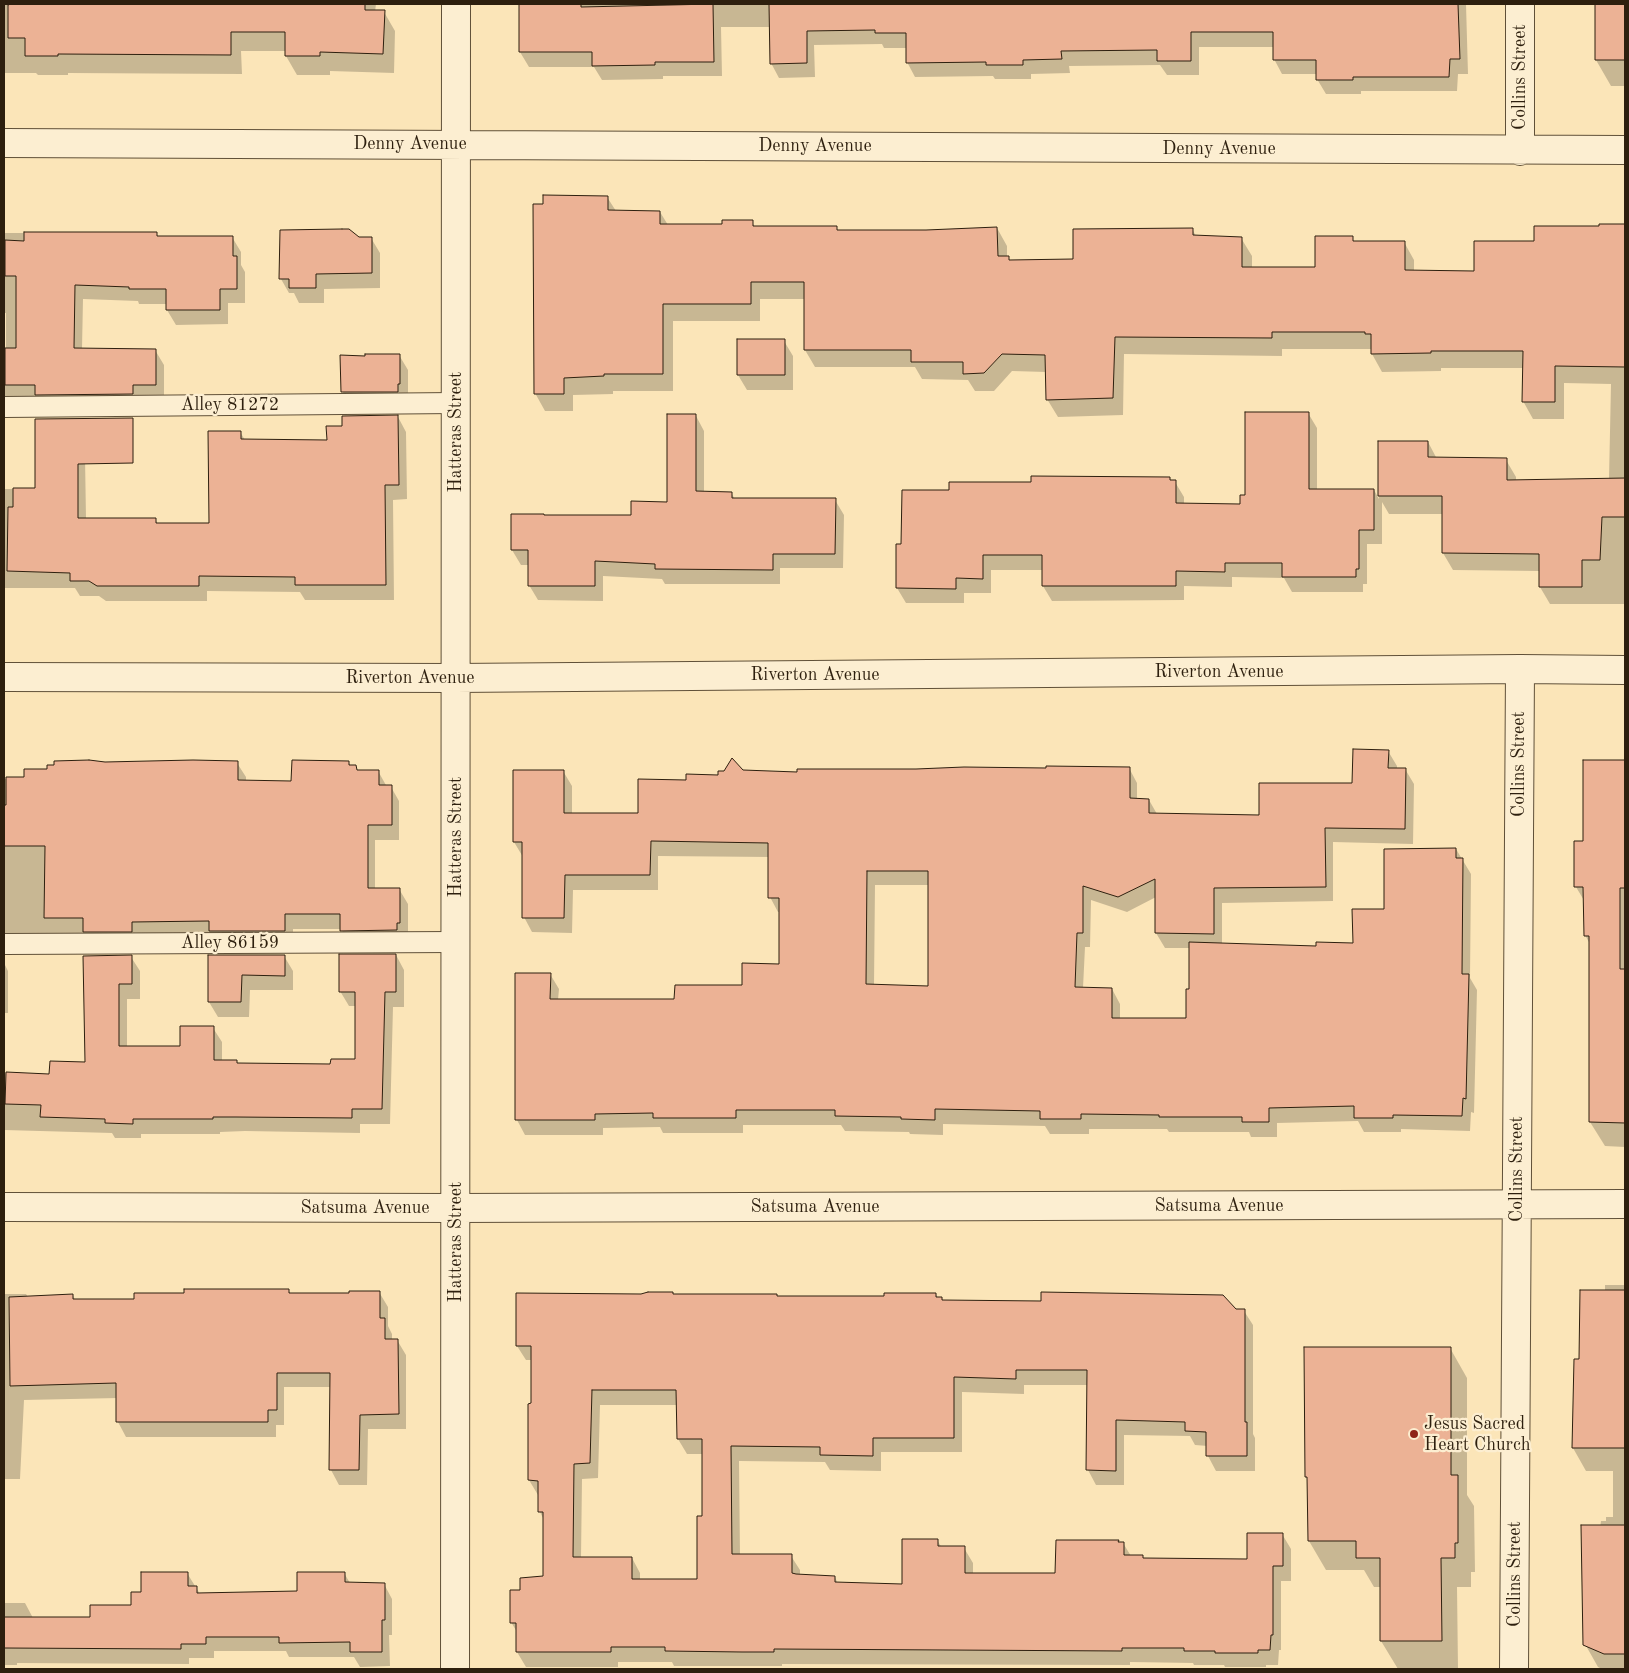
<!DOCTYPE html>
<style>
body{margin:0}
#map{position:relative;width:1629px;height:1673px;overflow:hidden;background:#fbe5b8;font-family:"Old Standard TT",serif}
canvas{display:block}
.frame{position:absolute;inset:0;border:5px solid #2d1f0e;pointer-events:none}
</style>
<div id="map">
<canvas width="1629" height="1673"></canvas>
<div class="frame"></div>
</div>
<script>
const g = document.querySelector('canvas').getContext('2d');
g.lineJoin = 'round';
function paint(path, color) {
  g.fillStyle = color;
  g.fill(path, 'evenodd');
}
function shape(rows) {
  const path = new Path2D();
  for (const r of rows) {
    path.moveTo(r[0], r[1]);
    for (let i = 2; i < r.length; i += 2) path.lineTo(r[i], r[i + 1]);
  }
  return path;
}
function stroke(path, color, width, dash) {
  g.strokeStyle = color;
  g.lineWidth = width;
  g.lineCap = dash ? 'butt' : 'round';
  g.setLineDash(dash || []);
  g.stroke(path);
}
function write(font, color, halo, rows, align = 'center') {
  g.font = font + ' "Old Standard TT",serif';
  g.lineWidth = 4.5;
  g.setLineDash([]);
  g.textBaseline = 'middle';
  g.strokeStyle = halo;
  g.fillStyle = color;
  for (const [text, x, y, turn = 0] of rows) {
    g.save();
    g.translate(x, y);
    g.rotate((+turn || 0) * Math.PI / 180);
    g.textAlign = isNaN(turn) ? turn : align;
    if (halo) g.strokeText(text, 0, 0);
    g.fillText(text, 0, 0);
    g.restore();
  }
}
paint(shape([
 [4,4,376,4,375,12,384,12,395,31,394,73,330,71,330,75,297,75,286,56,286,51,241,51,242,74,68,73,68,75,38,75,36,73,4,73],
 [520,4,1466,4,1468,74,1458,74,1457,91,1361,91,1361,94,1326,94,1317,79,1317,74,1282,74,1274,59,1274,47,1199,47,1199,75,1167,75,1160,65,1069,66,1070,73,1031,74,1031,79,995,79,993,76,915,77,907,62,907,48,884,48,882,44,814,45,815,77,779,78,771,63,770,27,721,27,722,76,663,76,663,79,602,80,594,67,529,67,520,52],
 [1596,4,1625,4,1625,86,1611,86,1596,60],
 [607,197,616,211,660,212,668,225,723,225,752,222,755,227,836,227,838,231,926,231,997,228,1007,246,1007,257,1011,262,1074,260,1192,229,1196,236,1241,238,1252,256,1252,268,1316,268,1352,238,1355,243,1404,242,1414,260,1414,272,1475,272,1535,242,1600,227,1600,225,1625,225,1625,604,1550,604,1540,587,1540,571,1453,570,1443,553,1443,514,1389,514,1382,502,1382,544,1367,544,1367,584,1363,584,1363,592,1292,592,1284,578,1232,577,1232,587,1184,586,1184,600,1052,601,1043,586,1043,570,991,570,991,593,964,593,964,603,906,603,897,588,902,546,951,491,1032,484,1169,478,1171,482,1175,482,1184,497,1184,504,1242,505,1246,496,1308,413,1317,428,1317,490,1374,490,1379,499,1379,442,1428,442,1437,459,1506,460,1516,477,1516,482,1609,479,1611,384,1564,383,1564,419,1533,419,1523,401,1524,368,1441,368,1441,371,1382,372,1372,354,1372,349,1282,349,1282,356,1124,354,1123,415,1058,417,1047,399,1046,372,1012,371,994,391,975,391,968,380,922,379,915,367,815,367,805,350,805,299,760,299,760,321,673,321,673,391,613,391,613,394,573,395,573,411,545,411,535,393],
 [4,233,156,233,158,237,232,237,241,252,241,265,245,272,245,303,228,303,228,324,176,325,167,310,167,304,139,304,138,301,83,299,82,349,155,350,164,365,164,400,4,403,4,353,6,353,6,313,4,313],
 [358,238,371,238,380,253,380,288,324,289,324,303,299,303,294,293,289,293,281,279],
 [784,341,793,356,793,390,747,390,738,375],
 [399,355,408,370,408,398,351,407,343,392],
 [696,416,704,431,704,493,731,493,735,499,835,500,844,515,843,568,780,568,780,584,665,584,662,579,603,576,603,601,538,600,529,585,529,565,521,565,512,550,544,517,632,517,668,503],
 [398,417,406,432,407,499,393,500,394,600,305,600,300,592,207,591,207,601,106,601,99,596,80,596,75,588,4,588,4,489,36,489,85,456,86,519,155,519,158,524,211,524,240,432,245,440,328,441,344,427],
 [1388,751,1397,766,1397,769,1405,769,1414,784,1413,844,1333,842,1333,901,1222,903,1222,944,1317,947,1355,944,1385,910,1456,849,1471,874,1470,978,1477,990,1474,1113,1471,1112,1470,1131,1401,1129,1401,1132,1364,1132,1358,1121,1277,1123,1277,1137,1251,1137,1249,1132,1169,1132,1167,1129,1089,1129,1089,1134,1050,1134,1045,1126,943,1124,943,1135,910,1134,909,1132,845,1131,841,1125,743,1125,743,1133,663,1133,660,1127,603,1128,603,1135,525,1135,517,1120,516,974,550,974,559,989,558,1000,676,1000,743,986,780,965,780,912,778,912,770,897,770,857,658,856,658,890,573,890,572,933,532,932,524,917,523,857,514,842,514,771,563,771,572,786,572,814,639,814,687,781,742,771,798,773,1129,768,1137,783,1137,800,1149,800,1157,814,1260,816,1353,784],
 [875,885,929,885,929,988,874,986],
 [1156,897,1156,933,1165,948,1191,948,1191,990,1188,1019,1120,1019,1120,1004,1112,989,1083,988,1085,947,1090,947,1091,900,1127,912],
 [1585,761,1625,761,1625,1147,1605,1146,1590,1122,1590,944,1585,935,1585,902,1576,887,1585,843],
 [237,763,246,777,246,782,292,782,349,763,351,767,356,767,358,771,378,771,387,787,391,787,399,801,399,840,375,840,375,889,399,889,408,904,408,938,350,945,341,929,293,929,293,945,93,946,85,933,9,933,9,948,4,951,4,779,25,779],
 [396,955,404,970,404,1007,393,1007,390,1124,360,1124,360,1133,245,1131,220,1132,220,1134,141,1134,141,1138,115,1138,112,1133,4,1130,4,1073,51,1075,86,1063,86,1000,131,957,140,971,140,999,127,999,127,1047,181,1047,213,1028,222,1042,222,1061,236,1061,238,1064,332,1065,356,1060,356,1006,349,1006,340,991],
 [210,956,284,956,293,971,293,990,250,990,249,1017,218,1017,209,1002],
 [4,963,8,971,8,1013,4,1013],
 [1605,1285,1625,1285,1625,1669,1602,1669,1598,1667,1585,1644,1601,1521,1606,1521,1606,1517,1613,1517,1613,1471,1586,1471,1573,1448,1575,1360,1580,1360,1605,1291],
 [288,1290,291,1294,351,1294,379,1292,388,1307,388,1326,392,1334,392,1340,397,1340,406,1355,406,1429,368,1429,367,1485,339,1485,331,1470,331,1387,284,1387,284,1425,276,1425,276,1437,126,1437,118,1422,118,1398,24,1400,20,1479,4,1479,4,1294,26,1294,28,1297,73,1295,75,1300,135,1300],
 [936,1294,938,1298,942,1298,943,1301,1244,1311,1253,1325,1253,1434,1255,1438,1255,1471,1216,1471,1208,1456,1208,1446,1195,1445,1190,1436,1124,1435,1124,1485,1096,1485,1088,1470,1088,1385,1024,1385,1024,1394,962,1392,962,1452,881,1452,881,1471,830,1470,825,1462,739,1461,740,1556,791,1556,800,1570,800,1576,835,1577,838,1584,904,1585,937,1540,942,1548,964,1548,973,1563,973,1575,1057,1574,1118,1541,1123,1543,1131,1556,1142,1556,1144,1559,1249,1560,1282,1534,1291,1549,1291,1581,1281,1581,1281,1650,1279,1650,1278,1665,1266,1665,1266,1667,1225,1667,1224,1665,1194,1665,1193,1663,1130,1662,1130,1665,782,1664,782,1666,674,1666,672,1662,618,1662,618,1667,526,1667,517,1652,517,1632,511,1622,521,1592,544,1577,544,1520,540,1512,540,1495,538,1495,529,1480,529,1405,533,1403,533,1360,526,1360,517,1346,673,1295,885,1297],
 [600,1405,678,1405,678,1439,687,1454,703,1454,703,1517,699,1580,640,1580,640,1573,632,1558,581,1558,582,1479,598,1478],
 [1450,1348,1467,1378,1467,1495,1474,1506,1475,1572,1471,1572,1471,1587,1457,1587,1458,1669,1398,1669,1381,1641,1381,1587,1374,1587,1364,1570,1326,1570,1309,1541,1309,1481,1306,1477],
 [187,1573,200,1594,298,1592,344,1573,350,1583,384,1584,392,1599,392,1635,389,1635,390,1666,360,1667,354,1657,289,1657,286,1651,214,1651,214,1658,189,1658,189,1664,17,1663,17,1665,4,1665,4,1603,25,1603,33,1618,91,1618,132,1606,142,1593]
]), '#0003');
const building = shape([
 [11,4,365,4,365,10,385,10,383,54,320,52,320,56,285,56,285,32,231,32,231,55,58,54,58,56,25,56,25,38,8,38,8,5,11,4],
 [519,4,581,4,581,7,713,4,714,62,655,62,655,65,592,66,592,52,519,52,519,4],
 [769,4,1458,4,1460,59,1450,59,1449,77,1353,77,1353,80,1316,80,1316,60,1273,60,1273,32,1191,32,1191,61,1157,61,1157,50,1061,51,1062,59,1023,60,1023,65,986,65,986,62,906,63,906,33,875,33,875,30,807,31,807,63,770,64,769,4],
 [1595,4,1625,4,1625,60,1595,60,1595,4],
 [543,195,608,196,608,210,660,211,660,224,722,224,722,220,753,220,753,226,837,226,837,230,926,230,997,227,998,256,1009,256,1009,260,1073,259,1073,229,1193,228,1193,235,1242,237,1242,267,1315,267,1315,236,1353,236,1353,241,1405,241,1405,270,1474,271,1474,241,1534,241,1534,226,1599,226,1599,224,1625,224,1625,367,1555,366,1555,402,1522,402,1523,351,1431,351,1431,353,1371,354,1371,334,1365,334,1365,332,1272,332,1272,338,1115,337,1113,398,1046,400,1045,355,1002,354,984,373,963,374,963,362,911,362,911,350,804,350,804,282,751,282,751,304,663,304,663,374,604,374,604,376,564,378,564,394,534,394,533,204,543,204,543,195],
 [342,229,349,229,359,237,372,237,372,273,316,274,316,288,289,288,289,279,279,279,280,230,342,229],
 [24,232,157,232,157,236,233,236,233,256,237,256,237,289,220,289,220,310,166,310,166,289,129,289,129,287,75,285,74,348,156,349,156,385,133,385,133,394,35,395,35,385,5,385,5,348,16,348,16,276,5,276,5,240,24,241,24,232],
 [737,339,785,339,785,375,737,375,737,339],
 [365,354,400,354,400,384,398,384,398,392,341,392,340,355,365,356,365,354],
 [1245,412,1309,412,1309,489,1374,489,1374,530,1359,530,1359,569,1356,569,1356,577,1282,577,1282,563,1225,563,1225,572,1176,571,1176,586,1042,586,1042,555,983,555,983,579,956,578,956,589,896,588,896,544,901,544,902,490,949,490,949,482,1031,482,1031,476,1170,477,1170,480,1176,480,1176,503,1240,504,1240,495,1245,495,1245,412],
 [667,414,696,414,696,491,732,492,732,498,836,498,835,554,773,554,773,570,655,569,655,564,595,561,595,586,528,586,528,550,511,550,511,514,544,514,544,515,631,515,631,501,667,502,667,414],
 [398,415,399,485,385,485,386,585,295,585,295,577,199,576,199,586,97,586,89,581,70,581,70,573,7,571,8,507,13,507,13,488,35,488,35,419,133,418,133,463,78,464,78,518,156,518,156,523,209,523,208,431,241,431,241,439,327,440,326,426,342,426,342,416,398,415],
 [1378,441,1428,441,1428,457,1507,458,1507,480,1625,478,1625,517,1602,517,1600,560,1582,560,1582,587,1539,587,1539,554,1442,553,1442,496,1378,496,1378,441],
 [1353,749,1389,750,1388,768,1406,768,1405,829,1325,828,1326,887,1214,888,1214,934,1155,933,1155,879,1118,897,1083,886,1083,933,1077,933,1075,987,1112,988,1112,1018,1186,1018,1186,989,1189,989,1189,942,1316,946,1316,942,1353,943,1352,909,1384,909,1384,849,1456,848,1456,858,1463,858,1462,974,1469,974,1466,1099,1463,1098,1462,1116,1393,1115,1393,1118,1354,1118,1354,1106,1269,1108,1269,1122,1242,1122,1242,1117,1159,1117,1159,1115,1081,1114,1081,1119,1040,1119,1040,1111,935,1109,935,1120,901,1119,901,1117,835,1116,835,1110,736,1110,736,1118,653,1118,653,1113,595,1114,595,1120,515,1120,515,973,551,973,550,999,674,999,675,985,742,985,742,963,779,964,779,898,768,898,768,843,651,841,650,875,565,875,564,918,522,918,522,842,513,842,513,770,564,770,564,813,638,813,638,779,686,780,686,774,718,775,718,771,724,771,732,758,743,770,797,772,797,769,916,769,964,767,1046,768,1046,766,1130,767,1130,798,1149,799,1149,813,1259,815,1259,783,1352,783,1353,749],
 [867,871,928,871,928,986,866,984,867,871],
 [89,760,105,762,193,760,238,761,238,780,291,781,292,760,349,761,349,765,356,765,357,770,379,770,379,785,392,785,392,825,368,825,368,888,400,888,400,923,397,923,397,930,340,931,340,914,285,914,285,931,209,931,209,921,132,922,132,932,83,932,83,918,44,918,45,846,4,846,4,805,6,805,6,777,24,777,24,769,47,769,47,765,54,765,54,761,89,760],
 [1583,760,1625,760,1625,888,1620,888,1620,969,1625,969,1625,1123,1589,1122,1589,936,1584,936,1583,887,1574,887,1574,841,1583,841,1583,760],
 [339,954,396,954,396,992,385,992,382,1109,352,1109,352,1118,236,1117,213,1117,213,1119,133,1119,133,1124,105,1123,105,1119,40,1117,41,1105,5,1104,6,1072,49,1074,50,1061,85,1062,83,956,132,955,132,984,119,984,119,1046,180,1046,180,1026,214,1026,214,1060,237,1060,237,1063,330,1064,331,1059,355,1059,355,992,339,992,339,954],
 [208,955,285,955,285,976,242,975,241,1002,208,1002,208,955],
 [184,1289,289,1289,289,1293,349,1293,349,1291,380,1291,380,1318,385,1318,385,1339,398,1339,399,1414,360,1415,359,1470,329,1470,330,1373,277,1373,277,1410,268,1410,268,1422,116,1422,116,1383,10,1386,9,1297,73,1294,73,1299,134,1299,134,1293,184,1293,184,1289],
 [1580,1290,1625,1290,1625,1448,1572,1448,1574,1359,1579,1359,1580,1290],
 [648,1292,673,1292,673,1294,777,1294,777,1296,884,1296,884,1293,936,1293,936,1297,942,1297,942,1300,1041,1301,1041,1292,1223,1295,1236,1309,1245,1309,1245,1422,1247,1422,1247,1456,1206,1456,1206,1432,1185,1431,1185,1422,1116,1420,1116,1471,1086,1470,1087,1370,1016,1370,1016,1379,954,1377,954,1438,873,1438,873,1456,820,1455,820,1447,731,1446,732,1554,792,1554,792,1573,796,1574,835,1576,835,1582,902,1584,902,1539,938,1539,938,1546,965,1546,965,1573,1055,1573,1056,1540,1119,1540,1118,1542,1124,1542,1124,1555,1143,1555,1143,1558,1247,1559,1247,1533,1283,1533,1283,1566,1273,1566,1273,1635,1271,1635,1270,1650,1258,1650,1258,1653,1215,1653,1215,1651,1184,1651,1184,1648,1122,1648,1122,1651,774,1649,774,1652,742,1652,665,1651,665,1647,611,1647,611,1652,516,1652,516,1623,510,1623,510,1590,520,1590,520,1578,543,1576,543,1512,538,1512,538,1481,528,1480,528,1404,531,1403,531,1346,516,1346,516,1293,641,1294,648,1292],
 [592,1390,676,1390,677,1439,702,1439,702,1516,697,1516,697,1579,632,1579,632,1557,573,1557,574,1464,590,1463,592,1390],
 [1304,1347,1451,1347,1451,1475,1458,1475,1458,1543,1455,1543,1455,1558,1441,1558,1442,1641,1380,1641,1380,1558,1356,1558,1356,1541,1308,1541,1307,1477,1305,1477,1304,1347],
 [1581,1525,1625,1525,1625,1654,1604,1654,1583,1645,1581,1525],
 [141,1572,188,1572,188,1586,197,1586,197,1593,297,1591,297,1572,345,1572,345,1582,385,1583,385,1620,382,1620,382,1652,350,1652,350,1642,279,1643,279,1637,206,1637,206,1644,181,1644,181,1649,4,1648,4,1617,90,1617,90,1605,131,1605,131,1592,141,1592,141,1572]
]);
paint(building, '#ecb295');
stroke(building, '#2d1f0e', 1);
const service = shape([
 [4,407,456,403],
 [4,944,456,942]
]);
const minor = shape([
 [4,143,1625,150],
 [1520,151,1520,4],
 [4,677,456,678,1520,669,1625,670],
 [4,1207,456,1208,1625,1204],
 [455,1669,456,4],
 [1514,1669,1520,669]
]);
stroke(service, '#605038', 22);
stroke(minor, '#605038', 30);
stroke(service, '#fceed1', 20);
stroke(minor, '#fceed1', 28);
for (const [x, y, r, color] of [
 [1414,1434,5,"#8f2418"]
]) {
  const dot = new Path2D();
  dot.arc(x, y, r, 0, 2 * Math.PI);
  g.fillStyle = color;
  g.fill(dot);
  stroke(dot, '#fceed1', 2);
}
write('18px', '#2d1f0e', '#fceed1', [
 ["Collins Street",1520,77,-90],
 ["Denny Avenue",410,144],
 ["Denny Avenue",815,146],
 ["Denny Avenue",1219,149],
 ["Alley 81272",230,405],
 ["Hatteras Street",456,432,-90],
 ["Riverton Avenue",1219,672],
 ["Riverton Avenue",815,675],
 ["Riverton Avenue",410,678],
 ["Collins Street",1519,764,-90],
 ["Hatteras Street",456,837,-90],
 ["Alley 86159",230,943],
 ["Collins Street",1517,1169,-90],
 ["Satsuma Avenue",1219,1206],
 ["Satsuma Avenue",815,1207],
 ["Satsuma Avenue",365,1208],
 ["Hatteras Street",456,1242,-90],
 ["Collins Street",1515,1574,-90]
]);
write('18px', '#2d1f0e', '#fceed1', [
 ["Jesus Sacred",1424,1424],
 ["Heart Church",1424,1445]
], 'left');
</script>
